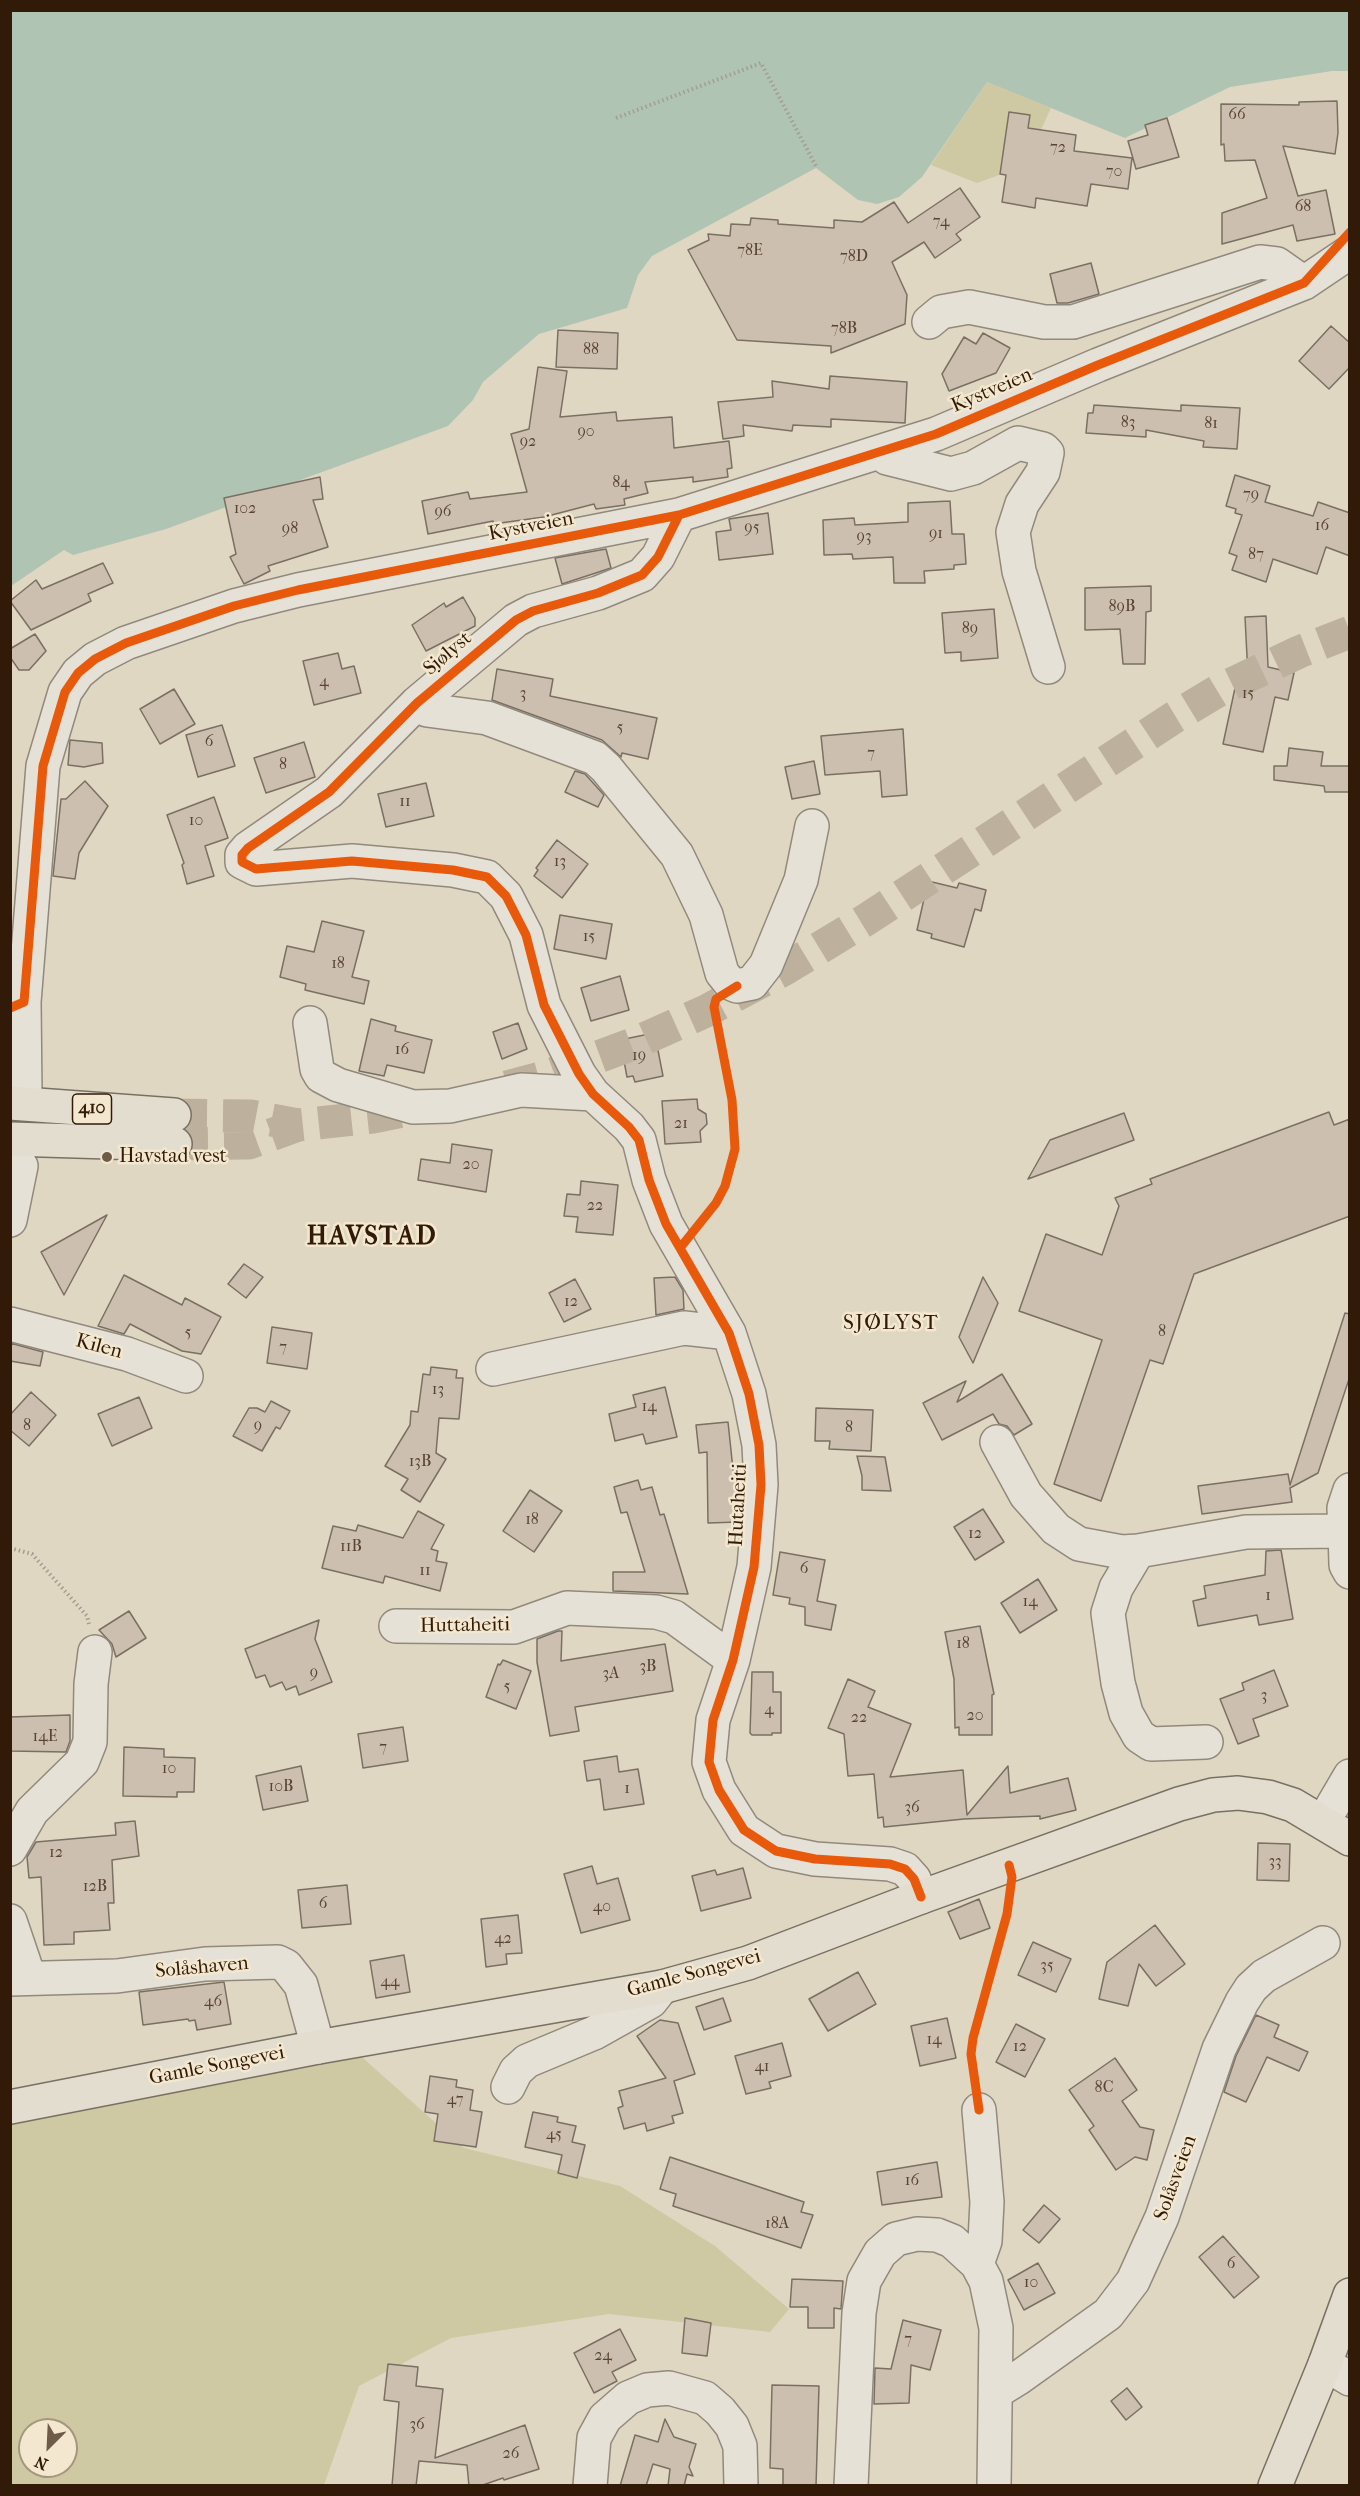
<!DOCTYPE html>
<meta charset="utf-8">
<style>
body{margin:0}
#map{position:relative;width:1360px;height:2496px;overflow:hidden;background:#e0d7c2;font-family:"IM FELL French Canon",serif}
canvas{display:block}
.frame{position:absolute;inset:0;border:12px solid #311a08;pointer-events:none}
.north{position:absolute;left:18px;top:2418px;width:60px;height:60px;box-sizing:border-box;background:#f3e8cf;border:2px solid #a5967f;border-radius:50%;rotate:204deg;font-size:16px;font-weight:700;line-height:24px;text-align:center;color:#311a08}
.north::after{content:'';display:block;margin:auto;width:21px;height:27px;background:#6e5c49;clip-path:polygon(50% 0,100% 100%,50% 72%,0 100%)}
</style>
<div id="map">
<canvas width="1360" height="2496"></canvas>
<div class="frame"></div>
<div class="north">N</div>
</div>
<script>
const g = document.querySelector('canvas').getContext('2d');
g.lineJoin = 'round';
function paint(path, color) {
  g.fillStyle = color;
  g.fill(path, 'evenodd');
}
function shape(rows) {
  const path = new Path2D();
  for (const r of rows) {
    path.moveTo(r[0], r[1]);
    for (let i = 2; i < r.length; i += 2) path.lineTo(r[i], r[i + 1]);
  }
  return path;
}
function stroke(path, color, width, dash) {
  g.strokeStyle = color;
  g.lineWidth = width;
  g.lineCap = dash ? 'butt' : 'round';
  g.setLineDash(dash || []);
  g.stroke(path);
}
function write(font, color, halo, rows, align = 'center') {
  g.font = font + ' "IM FELL French Canon",serif';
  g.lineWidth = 5;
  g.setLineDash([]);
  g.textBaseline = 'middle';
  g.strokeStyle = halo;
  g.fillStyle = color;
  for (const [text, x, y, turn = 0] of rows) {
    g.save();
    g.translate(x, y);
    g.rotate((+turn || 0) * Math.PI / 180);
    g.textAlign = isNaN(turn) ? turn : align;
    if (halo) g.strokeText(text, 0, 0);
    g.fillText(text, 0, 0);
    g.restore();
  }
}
paint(shape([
 [987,82,1051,108,1032,149,1030,164,977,183,931,165],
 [346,2043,464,2148,620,2186,715,2246,789,2309,770,2332,609,2314,451,2338,359,2386,324,2485,11,2486,11,2096,184,2056],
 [30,2430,66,2430,66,2466,30,2466]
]), '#cec9a2');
paint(shape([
 [11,11,1349,11,1349,71,1332,71,1230,87,1125,138,987,82,922,177,899,197,877,204,858,200,816,168,652,256,638,275,627,308,539,334,483,382,473,400,448,426,166,529,73,555,64,550,11,586]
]), '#afc4b2');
const building = shape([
 [1337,101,1338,133,1335,154,1283,146,1298,196,1326,190,1335,234,1297,241,1293,225,1222,244,1222,213,1267,198,1255,160,1225,161,1224,144,1221,145,1221,104,1299,105,1299,102,1337,101],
 [1009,112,1030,115,1028,128,1076,135,1074,151,1132,158,1128,189,1091,184,1087,206,1036,198,1035,208,1002,202,1006,175,1000,174,1009,112],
 [1167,118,1179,157,1136,169,1128,141,1148,135,1145,125,1167,118],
 [960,188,980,217,956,234,961,240,935,258,924,242,892,262,907,295,905,324,831,353,831,346,737,340,688,250,709,240,708,234,730,236,731,224,750,225,751,218,778,220,778,224,834,228,834,220,862,222,894,202,908,223,960,188],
 [1091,263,1099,294,1068,303,1057,303,1050,274,1091,263],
 [1331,326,1350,343,1350,367,1329,389,1299,361,1331,326],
 [558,330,618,333,617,369,556,367,558,330],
 [983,333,1010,348,996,373,949,391,942,374,964,337,976,344,983,333],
 [538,367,567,371,560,417,616,412,617,421,672,417,674,448,729,441,732,468,727,469,728,477,693,482,693,477,645,482,648,493,624,499,625,505,596,509,594,504,544,517,493,524,493,521,428,534,422,501,468,492,470,499,527,492,511,434,529,429,538,367],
 [830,376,907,382,905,423,831,419,831,427,793,425,792,431,743,425,744,436,723,439,718,402,773,397,772,381,829,389,830,376],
 [1094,405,1181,411,1181,405,1240,408,1237,449,1203,447,1204,441,1146,430,1146,437,1086,433,1088,413,1093,413,1094,405],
 [1235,475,1270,486,1265,502,1313,516,1318,502,1350,513,1350,556,1326,547,1317,574,1273,559,1266,582,1232,570,1237,556,1229,553,1242,515,1235,513,1236,509,1226,506,1235,475],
 [320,477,323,499,313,500,328,547,268,566,270,571,244,584,230,557,236,554,224,498,320,477],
 [950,501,952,534,964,534,966,564,954,565,954,569,924,571,925,583,894,583,893,557,853,559,852,554,824,555,823,520,854,518,855,525,908,522,908,503,950,501],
 [768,513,773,554,719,560,716,532,731,530,729,519,768,513],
 [606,549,611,568,562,584,555,558,606,549],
 [103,563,113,583,88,594,91,601,31,630,10,601,36,580,42,589,103,563],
 [1151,586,1151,611,1146,612,1145,664,1123,664,1120,629,1085,630,1085,588,1151,586],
 [463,597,475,618,475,626,426,651,412,625,444,603,446,607,463,597],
 [994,609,998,658,961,661,961,652,945,653,942,613,994,609],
 [1266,616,1268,667,1294,673,1288,700,1275,697,1263,752,1223,744,1238,674,1248,676,1245,617,1266,616],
 [35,634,46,651,29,670,19,670,10,657,10,649,35,634],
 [338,653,342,669,354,666,361,693,314,705,303,661,338,653],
 [497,669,553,679,550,696,657,718,648,759,622,753,621,757,602,740,492,700,497,669],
 [174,689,195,724,160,744,140,709,174,689],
 [222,725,235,766,198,777,186,735,222,725],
 [903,729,907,795,882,797,880,771,825,775,821,736,903,729],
 [70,740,102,743,103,763,84,767,68,765,70,740],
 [304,742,315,777,266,793,254,758,304,742],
 [1289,748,1323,752,1321,766,1350,766,1350,792,1325,792,1324,786,1274,780,1274,766,1287,766,1289,748],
 [814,761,820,794,792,799,785,767,814,761],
 [575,771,585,774,604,795,598,807,565,792,575,771],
 [85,781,108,806,79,853,75,879,53,876,61,799,66,799,85,781],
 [426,783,434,816,386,827,378,794,426,783],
 [214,797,228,838,205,846,214,876,187,884,182,865,184,863,167,815,214,797],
 [557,840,588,864,562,898,534,876,538,870,536,868,557,840],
 [928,881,957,888,959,883,986,890,981,911,975,909,964,947,931,938,932,934,917,930,928,881],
 [560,915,612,924,606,959,554,949,560,915],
 [322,921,364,931,352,977,369,981,364,1004,305,990,306,984,280,977,287,946,314,952,322,921],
 [620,976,629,1010,591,1021,581,988,620,976],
 [371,1019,396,1026,395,1031,432,1040,424,1073,387,1065,384,1076,359,1071,371,1019],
 [518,1023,527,1049,502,1059,493,1032,518,1023],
 [649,1034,649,1037,655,1035,663,1076,635,1082,633,1076,627,1077,620,1040,649,1034],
 [697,1099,698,1109,706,1114,707,1124,700,1131,701,1142,665,1144,662,1101,697,1099],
 [1329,1112,1334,1125,1350,1119,1350,1216,1194,1274,1163,1364,1150,1360,1101,1501,1054,1484,1102,1340,1019,1311,1046,1234,1102,1255,1119,1206,1115,1198,1152,1184,1150,1179,1329,1112],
 [1124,1113,1134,1140,1028,1179,1050,1140,1124,1113],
 [452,1144,492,1150,486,1192,418,1180,421,1159,450,1163,452,1144],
 [581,1181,618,1185,613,1235,576,1232,578,1217,564,1216,567,1194,580,1195,581,1181],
 [107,1215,64,1295,41,1252,107,1215],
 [244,1264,263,1277,246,1298,228,1284,244,1264],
 [124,1275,182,1305,185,1298,221,1317,201,1354,182,1351,130,1324,124,1334,98,1326,124,1275],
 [675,1277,683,1290,684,1309,656,1315,654,1278,675,1277],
 [983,1277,998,1303,973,1363,959,1337,983,1277],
 [575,1279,591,1309,564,1322,549,1293,575,1279],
 [1345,1313,1350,1314,1350,1376,1318,1473,1290,1488,1292,1502,1202,1514,1198,1486,1288,1474,1290,1485,1345,1313],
 [272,1327,312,1333,307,1369,267,1363,272,1327],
 [10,1343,43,1352,40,1366,10,1361,10,1343],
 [431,1367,457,1370,456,1378,463,1378,459,1419,439,1418,436,1453,446,1459,420,1502,401,1490,408,1479,385,1466,410,1425,411,1411,418,1412,423,1374,430,1375,431,1367],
 [1002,1374,1032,1424,1014,1435,1007,1426,999,1424,993,1414,942,1440,923,1403,966,1381,957,1402,1002,1374],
 [665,1387,677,1437,646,1444,643,1434,615,1441,609,1414,636,1407,633,1395,665,1387],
 [31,1392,56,1415,29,1446,10,1430,10,1415,31,1392],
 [139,1397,152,1428,112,1446,98,1414,139,1397],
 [271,1401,290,1411,280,1429,276,1427,262,1451,233,1436,249,1408,257,1408,265,1412,271,1401],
 [816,1408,873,1410,871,1451,829,1449,830,1441,815,1441,816,1408],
 [728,1422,734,1479,737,1479,738,1522,708,1523,707,1452,699,1453,696,1425,728,1422],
 [857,1456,885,1457,891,1491,862,1490,862,1476,857,1456],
 [638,1480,641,1490,652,1487,660,1515,664,1514,688,1594,613,1591,613,1572,645,1572,627,1512,621,1513,614,1487,638,1480],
 [530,1490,562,1511,534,1552,503,1531,530,1490],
 [983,1509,1004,1542,975,1560,954,1527,983,1509],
 [418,1511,444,1525,431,1549,438,1551,436,1561,447,1563,440,1591,385,1576,383,1583,322,1568,333,1526,356,1531,358,1525,403,1538,418,1511],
 [1281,1550,1293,1619,1259,1625,1257,1615,1198,1626,1193,1601,1206,1598,1204,1586,1265,1575,1266,1551,1281,1550],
 [780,1552,825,1560,817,1601,836,1605,831,1630,805,1625,805,1607,789,1604,790,1598,773,1595,780,1552],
 [1038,1579,1057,1610,1020,1633,1001,1603,1038,1579],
 [129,1611,146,1638,116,1657,112,1644,99,1630,129,1611],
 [319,1620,315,1639,332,1682,299,1695,296,1686,286,1690,282,1682,270,1687,265,1675,256,1678,245,1649,319,1620],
 [980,1626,994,1694,992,1695,992,1735,959,1735,959,1727,955,1728,954,1679,945,1632,980,1626],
 [558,1631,562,1631,561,1661,665,1644,673,1691,575,1707,579,1731,550,1736,537,1662,537,1639,558,1631],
 [503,1660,531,1671,516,1709,486,1697,498,1664,500,1665,503,1660],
 [1274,1670,1288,1706,1253,1719,1259,1736,1238,1744,1220,1699,1244,1690,1242,1683,1274,1670],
 [752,1672,773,1672,773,1692,781,1692,781,1733,772,1733,772,1735,752,1735,750,1733,752,1672],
 [848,1679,875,1691,868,1707,911,1724,890,1777,963,1770,967,1815,1008,1766,1010,1793,1068,1778,1076,1810,1040,1819,1040,1816,964,1819,884,1827,883,1817,878,1818,874,1774,848,1776,844,1734,828,1728,848,1679],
 [70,1715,70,1741,66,1752,10,1751,10,1717,70,1715],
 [403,1727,408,1761,363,1768,358,1734,403,1727],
 [124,1747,164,1749,164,1757,195,1758,194,1792,177,1792,177,1797,123,1796,124,1747],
 [617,1756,619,1772,638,1769,644,1804,604,1810,600,1779,587,1781,584,1761,617,1756],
 [301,1766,308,1801,263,1810,256,1776,301,1766],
 [135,1821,139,1856,112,1860,114,1903,108,1903,110,1930,74,1932,74,1944,44,1945,41,1877,29,1878,27,1857,36,1842,116,1835,115,1823,135,1821],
 [1258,1843,1290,1844,1289,1881,1257,1880,1258,1843],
 [592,1866,597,1884,618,1878,630,1920,581,1933,564,1874,592,1866],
 [743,1868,751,1898,701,1911,692,1876,715,1870,717,1875,743,1868],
 [347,1885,351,1924,302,1928,298,1890,347,1885],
 [979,1899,990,1928,960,1939,948,1912,979,1899],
 [518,1915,522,1953,506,1954,507,1964,486,1967,481,1919,518,1915],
 [1155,1925,1185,1964,1156,1986,1139,1964,1128,2006,1099,1999,1107,1962,1155,1925],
 [1033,1942,1071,1959,1056,1992,1018,1975,1033,1942],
 [404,1955,410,1992,376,1998,370,1961,404,1955],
 [858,1972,876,2004,828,2031,809,1999,858,1972],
 [224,1982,231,2024,197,2030,195,2020,189,2021,188,2019,143,2025,139,1992,224,1982],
 [723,1998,731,2021,704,2030,696,2007,723,1998],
 [1256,2015,1279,2025,1274,2037,1308,2052,1299,2071,1267,2057,1246,2102,1224,2092,1236,2056,1256,2015],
 [947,2018,956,2058,920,2066,911,2026,947,2018],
 [660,2020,678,2023,695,2074,674,2081,683,2113,672,2116,674,2123,647,2131,645,2123,624,2129,618,2108,623,2106,619,2091,666,2078,637,2036,660,2020],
 [1016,2024,1045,2039,1025,2077,996,2062,1016,2024],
 [782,2043,791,2076,769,2082,771,2088,746,2094,735,2056,782,2043],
 [1115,2058,1137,2090,1122,2101,1140,2127,1154,2130,1147,2160,1135,2157,1116,2170,1089,2130,1094,2126,1069,2090,1115,2058],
 [430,2076,457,2080,456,2087,473,2090,470,2110,482,2112,476,2147,434,2141,438,2114,425,2112,430,2076],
 [533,2112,558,2117,557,2122,576,2126,572,2142,585,2145,577,2178,558,2173,562,2155,525,2147,533,2112],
 [670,2157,804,2202,801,2212,813,2215,801,2248,673,2206,676,2194,660,2189,670,2157],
 [937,2162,942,2197,882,2205,877,2172,937,2162],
 [1044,2205,1060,2219,1039,2243,1023,2230,1044,2205],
 [1223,2236,1259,2277,1234,2298,1199,2257,1223,2236],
 [1038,2263,1055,2293,1024,2310,1008,2280,1038,2263],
 [792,2279,843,2281,841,2309,834,2308,834,2328,808,2328,808,2307,790,2307,792,2279],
 [685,2318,711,2323,707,2356,682,2353,685,2318],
 [903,2320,941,2330,930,2370,911,2365,909,2403,874,2404,875,2368,891,2369,903,2320],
 [620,2329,636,2360,612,2372,617,2381,594,2393,574,2353,620,2329],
 [388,2364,418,2367,416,2386,443,2389,435,2458,525,2425,539,2469,504,2480,503,2478,480,2486,469,2486,467,2465,419,2461,416,2486,392,2486,399,2402,384,2400,388,2364],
 [772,2385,819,2386,816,2486,783,2486,783,2469,770,2468,772,2385],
 [1127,2388,1142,2407,1126,2420,1111,2401,1127,2388],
 [665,2419,674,2437,696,2444,689,2467,693,2476,687,2474,684,2486,668,2486,670,2469,653,2464,646,2486,620,2486,635,2435,658,2442,665,2419]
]);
paint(building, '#cdbfaf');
stroke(building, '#797063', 1.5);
stroke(shape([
 [507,1087,541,1078,633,1044,706,1011,785,969,864,921,1173,718,1221,689,1299,652,1350,632],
 [174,1115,251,1116,298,1125],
 [175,1144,249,1143,298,1125,373,1117,428,1106]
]), '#bdb19d', 33, [33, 16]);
const minor = shape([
 [929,322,941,312,969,307,1044,322,1073,322,1260,262,1277,264,1304,283],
 [883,451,887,458,951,474,973,468,1018,443,1043,449,1047,453,1043,472,1022,504,1013,532,1019,571,1048,667],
 [679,515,658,557,642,575,598,593,533,611,516,620,417,703,329,792,248,848,242,855,242,862,256,869,352,861,453,870,487,877,506,896,526,935,544,1005,579,1074,593,1094,629,1127,639,1140,649,1180,666,1224,729,1333,749,1394,759,1445,761,1485,754,1567,733,1660,713,1720,709,1762,719,1790,744,1830,776,1851,815,1859,890,1864,905,1869,914,1879,921,1897],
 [417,703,427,710,487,718,595,758,606,768,677,855,706,915,722,973,730,983,737,986,752,983,766,965,801,880,812,826],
 [310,1023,317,1069,321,1076,338,1085,413,1107,450,1106,521,1090,593,1094],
 [25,1094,24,1002,43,766,65,692,78,673,95,659,126,643,234,606,298,590,679,515,936,434,1098,365,1304,283,1350,252],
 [10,1220,21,1166],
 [10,1324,127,1354,186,1376],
 [493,1369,684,1328,729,1333],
 [997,1442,1026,1495,1056,1529,1079,1544,1122,1552,1138,1551],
 [1345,1531,1344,1508,1350,1490],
 [396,1626,514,1627,567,1608,656,1612,674,1617,733,1660],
 [1206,1742,1151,1744,1139,1736,1126,1713,1118,1683,1108,1613,1116,1588,1138,1551,1246,1532,1345,1531,1346,1565,1350,1572],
 [1323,1822,1350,1776],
 [10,1849,32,1811,82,1762,90,1742,91,1684,95,1652],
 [10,1921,29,1977],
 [10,1979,117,1976,205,1964,278,1962,286,1966,301,1985,318,2047],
 [508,2087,516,2071,527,2061,594,2033,651,2001,662,1987],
 [977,2264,985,2241,987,2202,979,2110],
 [1325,2364,1350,2379],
 [996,2392,1017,2379,1108,2314,1133,2281,1162,2217,1219,2049,1242,2002,1251,1988,1264,1976,1323,1943],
 [590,2486,594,2438,605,2418,628,2398,647,2390,669,2388,705,2398,720,2411,732,2426,740,2446,741,2486],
 [851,2486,859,2313,864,2281,880,2253,896,2239,917,2234,937,2235,952,2241,977,2264,986,2281,996,2328,994,2486]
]);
const major = shape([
 [10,1103,174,1115],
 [10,1139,175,1144],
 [10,2107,318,2047,662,1987,748,1963,921,1897,1179,1804,1213,1795,1238,1793,1268,1797,1293,1805,1350,1839],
 [1275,2486,1325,2364,1350,2295]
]);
stroke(minor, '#91897c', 36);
stroke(major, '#797063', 36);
stroke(shape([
 [616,118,761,63,817,168],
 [10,1548,32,1554,87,1616,89,1624]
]), '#a49d93', 4, [1.5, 3]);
stroke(minor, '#e6e1d7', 33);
stroke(major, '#e3ddd0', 33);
stroke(shape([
 [679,515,658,557,642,575,598,593,533,611,516,620,417,703,329,792,248,848,242,855,242,862,256,869,352,861,453,870,487,877,506,896,526,935,544,1005,579,1074,593,1094,629,1127,639,1140,649,1180,666,1224,729,1333,749,1394,759,1445,761,1485,754,1567,733,1660,713,1720,709,1762,719,1790,744,1830,776,1851,815,1859,890,1864,905,1869,914,1879,921,1897],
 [10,1008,24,1002,43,766,65,692,78,673,95,659,126,643,234,606,298,590,679,515,936,434,1098,365,1304,283,1350,232],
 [680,1248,716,1203,725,1186,735,1149,732,1100,714,1007,716,999,737,986],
 [979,2110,971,2054,973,2038,1007,1914,1012,1877,1009,1865]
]), '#e8590c', 9);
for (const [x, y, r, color] of [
 [107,1157,6,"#6e5c49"]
]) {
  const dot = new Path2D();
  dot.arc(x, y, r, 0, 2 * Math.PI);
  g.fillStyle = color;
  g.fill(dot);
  stroke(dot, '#f3e8cf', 2);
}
write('16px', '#594432', null, [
 ["66",1237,115],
 ["72",1058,148],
 ["70",1114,172],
 ["68",1303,207],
 ["74",941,222],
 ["78E",750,251],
 ["78D",854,257],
 ["78B",844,329],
 ["88",591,350],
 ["83",1128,423],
 ["81",1211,424],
 ["90",586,432],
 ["92",528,442],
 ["84",621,483],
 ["79",1251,495],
 ["102",245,509],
 ["96",443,512],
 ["16",1322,526],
 ["95",752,528],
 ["98",290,529],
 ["91",936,534],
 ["93",864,537],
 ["87",1256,555],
 ["89B",1122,607],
 ["89",970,629],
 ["4",324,682],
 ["3",523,694],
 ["15",1248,694],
 ["5",620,728],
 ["6",209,742],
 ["7",871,754],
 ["8",283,765],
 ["11",405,802],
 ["10",196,821],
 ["13",560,862],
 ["15",589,937],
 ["18",338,964],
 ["16",402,1050],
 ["19",639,1056],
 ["21",681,1124],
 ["20",471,1165],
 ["22",595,1206],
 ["12",571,1302],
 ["8",1162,1332],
 ["5",188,1333],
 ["7",283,1348],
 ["13",438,1390],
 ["14",649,1407],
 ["8",27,1426],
 ["9",258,1426],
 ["8",849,1428],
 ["13B",420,1462],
 ["18",532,1520],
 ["12",975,1534],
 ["11B",351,1547],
 ["6",804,1569],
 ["11",425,1571],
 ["1",1268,1596],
 ["14",1030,1602],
 ["18",963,1644],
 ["3B",648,1667],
 ["9",314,1673],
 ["3A",611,1674],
 ["5",507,1687],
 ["3",1264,1696],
 ["4",769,1710],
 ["20",975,1716],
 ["22",859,1718],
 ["14E",45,1737],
 ["7",383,1748],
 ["10",169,1769],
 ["10B",281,1787],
 ["1",627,1789],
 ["36",912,1808],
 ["12",56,1853],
 ["33",1275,1862],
 ["12B",95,1887],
 ["6",323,1904],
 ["40",602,1907],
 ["42",503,1939],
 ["35",1047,1966],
 ["44",390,1982],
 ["46",213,2002],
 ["14",934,2040],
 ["12",1020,2047],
 ["41",762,2067],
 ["8C",1104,2088],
 ["47",455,2100],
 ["45",554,2135],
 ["16",912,2181],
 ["18A",777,2224],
 ["6",1231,2264],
 ["10",1031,2283],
 ["7",908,2340],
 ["24",603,2356],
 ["36",417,2425],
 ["26",511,2454]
]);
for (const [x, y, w] of [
 [92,1109,39]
]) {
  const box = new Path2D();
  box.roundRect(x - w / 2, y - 15, w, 30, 4.5);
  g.fillStyle = '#f3e8cf';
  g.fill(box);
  stroke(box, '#311a08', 1.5);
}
write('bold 18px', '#311a08', null, [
 ["410",92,1109]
]);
write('20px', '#311a08', '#f3e8cf', [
 ["Kystveien",992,391,-23],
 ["Kystveien",531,527,-11],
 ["Sjølyst",448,654,-40],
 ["Kilen",99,1347,15],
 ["Hutaheiti",739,1505,-87],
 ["Huttaheiti",465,1626,-1],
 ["Solåshaven",202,1968,-5],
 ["Gamle Songevei",694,1974,-15],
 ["Gamle Songevei",217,2066,-11],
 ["Solåsveien",1176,2178,-70]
]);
write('20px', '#311a08', '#f3e8cf', [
 ["Havstad vest",119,1157]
], 'left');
g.letterSpacing = '1.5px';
write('21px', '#311a08', '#f3e8cf', [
 ["SJØLYST",891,1324]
]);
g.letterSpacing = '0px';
g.letterSpacing = '1.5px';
write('bold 26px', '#311a08', '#f3e8cf', [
 ["HAVSTAD",372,1238]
]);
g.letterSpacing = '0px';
</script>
